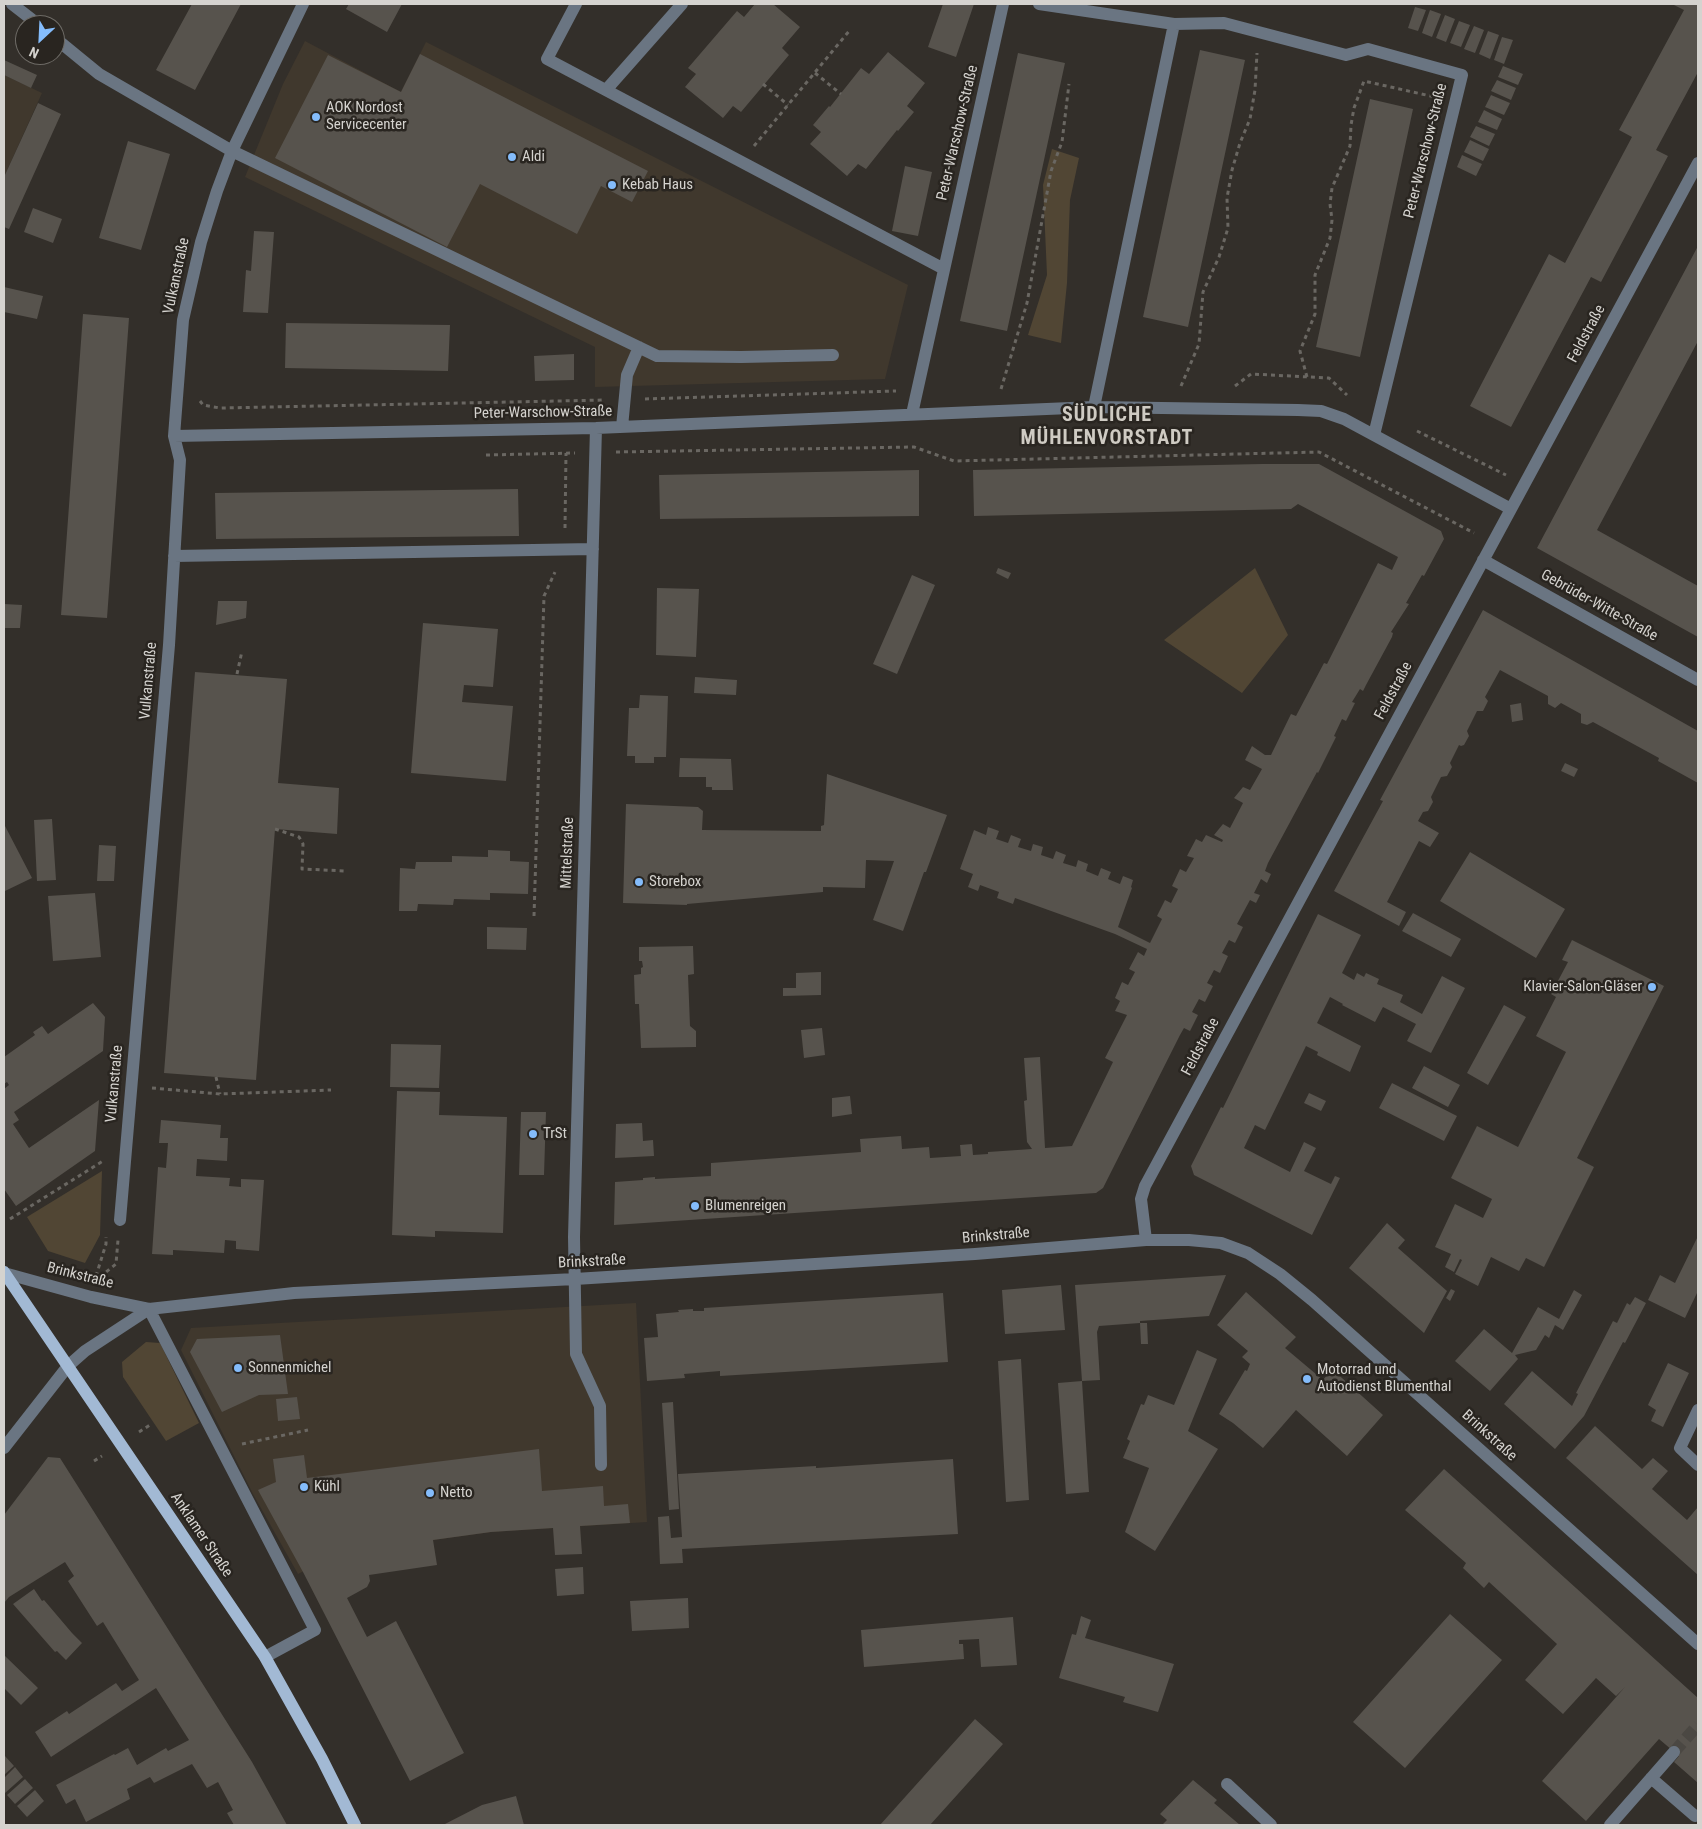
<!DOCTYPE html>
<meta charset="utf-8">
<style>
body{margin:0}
#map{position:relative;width:1702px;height:1829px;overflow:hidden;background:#332f2a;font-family:"Roboto Condensed",sans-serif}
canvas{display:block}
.frame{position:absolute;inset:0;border:5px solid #d5d3cf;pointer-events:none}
.north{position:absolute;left:15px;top:15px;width:50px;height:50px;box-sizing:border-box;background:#292520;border:1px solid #6e6b66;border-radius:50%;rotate:205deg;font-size:14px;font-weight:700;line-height:20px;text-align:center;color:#d5d3cf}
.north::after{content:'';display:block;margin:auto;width:18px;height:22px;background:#84bcfb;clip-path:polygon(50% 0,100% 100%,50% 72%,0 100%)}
</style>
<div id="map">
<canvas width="1702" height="1829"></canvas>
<div class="frame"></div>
<div class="north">N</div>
</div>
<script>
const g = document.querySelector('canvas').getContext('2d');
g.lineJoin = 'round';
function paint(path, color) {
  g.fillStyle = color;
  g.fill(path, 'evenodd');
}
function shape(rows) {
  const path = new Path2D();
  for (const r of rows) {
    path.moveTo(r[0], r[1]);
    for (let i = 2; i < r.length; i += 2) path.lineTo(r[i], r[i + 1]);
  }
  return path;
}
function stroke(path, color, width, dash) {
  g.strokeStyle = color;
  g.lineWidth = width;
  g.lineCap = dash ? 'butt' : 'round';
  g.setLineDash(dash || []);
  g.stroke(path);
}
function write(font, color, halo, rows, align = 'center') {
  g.font = font + ' "Roboto Condensed",sans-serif';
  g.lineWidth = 5;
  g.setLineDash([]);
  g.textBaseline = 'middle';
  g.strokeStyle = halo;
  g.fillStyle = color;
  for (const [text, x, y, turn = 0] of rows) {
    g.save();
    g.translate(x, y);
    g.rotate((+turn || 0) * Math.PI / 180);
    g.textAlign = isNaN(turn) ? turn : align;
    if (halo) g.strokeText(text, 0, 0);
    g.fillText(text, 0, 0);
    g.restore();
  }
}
paint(shape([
 [305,41,401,92,426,42,908,285,885,379,595,387,595,347,245,177,283,84],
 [4,75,42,93,4,177],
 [636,1303,647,1522,491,1532,339,1553,298,1574,253,1494,181,1350,191,1328]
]), '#40382d');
paint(shape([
 [1052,149,1079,158,1070,200,1067,283,1061,343,1028,335,1047,275,1043,185],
 [1255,568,1288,635,1242,693,1164,640],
 [102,1171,100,1235,85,1263,48,1251,27,1217],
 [146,1342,160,1343,199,1423,166,1441,123,1377,122,1362]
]), '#514634');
paint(shape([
 [192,4,241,4,195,90,156,70],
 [349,4,402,4,387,32,346,9],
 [755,4,773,4,800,27,782,48,789,55,741,112,733,106,723,118,685,87,696,74,688,68,737,11,744,17],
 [943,4,974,4,956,57,928,47],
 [1672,4,1698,4,1698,72,1656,150,1668,156,1601,282,1591,277,1511,427,1470,406,1549,254,1565,263,1632,137,1619,130,1684,10],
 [1415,7,1426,10,1418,31,1408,28],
 [1430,10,1441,14,1432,37,1422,33],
 [1445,15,1455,19,1446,42,1436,38],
 [1459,21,1470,25,1461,47,1450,43],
 [1474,26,1484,30,1475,53,1464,49],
 [1488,31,1499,35,1490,59,1479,54],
 [1502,37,1513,40,1504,64,1494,60],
 [1200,50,1245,60,1188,327,1143,317],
 [888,52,925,83,907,106,914,112,898,131,897,130,866,169,858,164,847,176,810,144,821,132,813,125,829,106,830,107,861,68,869,74],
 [1018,53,1065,63,1007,331,960,321],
 [420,54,648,171,632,202,601,186,577,234,480,184,447,247,275,158,328,55,401,92],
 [4,60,37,75,31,88,4,75],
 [1503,66,1523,74,1518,85,1498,77],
 [1497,80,1516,88,1511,100,1491,91],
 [1491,95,1510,103,1504,115,1485,107],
 [1370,99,1413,109,1360,357,1316,347],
 [38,103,61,114,9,229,4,227,4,177],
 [1484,110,1502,119,1497,130,1478,122],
 [1476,126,1495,134,1489,146,1470,137],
 [1470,140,1489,149,1483,161,1464,152],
 [128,141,170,154,141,250,99,238],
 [1462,155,1482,164,1476,176,1457,167],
 [905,166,932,172,918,236,892,231],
 [33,208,62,219,53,243,24,232],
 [254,231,274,232,268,313,243,312,246,270,251,271],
 [1698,246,1698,341,1597,530,1698,586,1698,637,1537,548],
 [4,287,43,296,37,319,4,312],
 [83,314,129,318,107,618,61,615],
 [286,323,450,325,448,371,285,368],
 [574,354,574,380,535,381,534,356],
 [1262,464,1319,464,1441,531,1444,539,1424,576,1422,575,1406,603,1409,604,1391,632,1393,633,1392,637,1366,685,1363,691,1360,689,1352,702,1355,703,1346,721,1342,719,1334,736,1336,737,1318,773,1317,772,1268,863,1265,871,1271,874,1267,883,1261,879,1254,893,1260,895,1256,903,1250,900,1237,924,1243,927,1235,943,1229,940,1222,953,1228,956,1220,973,1214,970,1207,983,1213,986,1205,1002,1199,999,1192,1012,1198,1015,1190,1031,1184,1028,1180,1035,1103,1188,1096,1193,614,1225,615,1182,643,1180,643,1178,655,1177,655,1179,711,1176,711,1163,861,1152,860,1139,901,1136,902,1149,929,1147,930,1158,961,1156,960,1145,972,1144,973,1155,988,1154,988,1152,1032,1149,1027,1142,1024,1101,1027,1100,1024,1058,1040,1057,1045,1148,1072,1146,1113,1062,1105,1058,1127,1015,1115,1011,1120,1001,1115,998,1122,982,1128,985,1135,972,1129,969,1138,952,1144,956,1147,949,1115,934,1015,898,1013,904,997,898,999,892,980,885,978,891,968,887,973,874,960,869,974,830,986,835,988,827,999,831,996,839,1008,843,1011,835,1021,839,1018,847,1031,851,1033,844,1043,847,1041,855,1053,859,1056,851,1066,855,1063,863,1076,867,1078,860,1088,864,1086,871,1098,876,1101,868,1111,872,1108,879,1120,884,1123,876,1133,880,1131,887,1132,888,1118,927,1150,943,1162,919,1157,916,1165,900,1171,903,1178,889,1172,886,1180,869,1186,872,1194,858,1187,856,1196,839,1202,842,1206,835,1222,842,1223,840,1214,835,1223,824,1230,828,1243,803,1234,798,1243,787,1250,790,1262,769,1245,760,1252,746,1265,755,1271,755,1291,714,1296,716,1324,663,1327,664,1378,563,1392,570,1398,557,1298,504,1291,509,974,516,973,470],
 [919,470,919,516,660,519,659,475],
 [518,489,519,536,216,539,215,493],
 [998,568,1011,573,1008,579,996,573],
 [912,575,935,585,897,674,873,664],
 [657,588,699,589,696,657,656,655],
 [218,601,247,601,246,618,216,625],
 [4,604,22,605,20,628,4,628],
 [1483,610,1698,731,1698,783,1658,761,1659,758,1593,722,1587,725,1581,723,1581,714,1561,703,1555,708,1548,704,1548,696,1500,670,1485,697,1488,701,1483,711,1477,711,1467,731,1469,736,1464,745,1461,746,1459,745,1450,763,1452,767,1447,776,1441,777,1431,797,1433,802,1428,811,1423,812,1418,821,1439,833,1430,847,1419,841,1387,902,1406,912,1399,926,1334,891,1383,801,1380,800],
 [423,623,498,629,493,687,464,685,462,702,513,706,506,781,411,773],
 [195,672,287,679,278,783,339,788,337,834,275,829,256,1080,164,1073],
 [695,677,737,680,736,695,694,693],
 [640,695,668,696,666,757,654,757,654,763,635,763,635,756,627,756,629,708,639,708],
 [1521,703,1523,720,1512,722,1510,705],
 [680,758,731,759,733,790,712,790,712,787,706,787,706,777,679,777],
 [1565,763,1578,769,1574,777,1561,771],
 [827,774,947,815,926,872,924,872,903,931,873,920,894,861,866,860,865,888,823,887,823,892,687,904,687,905,623,903,626,804,698,807,703,811,702,830,821,831,821,826,824,825],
 [52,819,56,880,37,881,34,820],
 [4,824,32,878,5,891,4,889],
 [99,845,116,846,114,881,97,881],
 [488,850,510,851,510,861,529,862,528,894,490,893,490,900,454,899,453,905,418,904,417,911,399,911,400,868,415,869,416,862,452,862,452,856,488,857],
 [1470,852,1565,909,1536,958,1440,901],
 [95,893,101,957,53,961,48,896],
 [1413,913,1461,939,1451,957,1402,931],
 [1318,914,1361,935,1342,973,1354,980,1357,973,1364,977,1366,973,1379,979,1377,984,1403,995,1400,1002,1422,1014,1442,976,1465,988,1431,1053,1407,1041,1416,1024,1383,1007,1375,1022,1342,1005,1343,1004,1330,997,1317,1023,1361,1046,1350,1072,1317,1055,1318,1052,1306,1046,1265,1130,1255,1125,1244,1148,1290,1172,1304,1142,1316,1148,1304,1171,1331,1184,1335,1176,1340,1178,1312,1235,1194,1175,1191,1166,1221,1107,1223,1108],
 [487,927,527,928,526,950,487,949],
 [1572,940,1664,986,1577,1158,1594,1167,1544,1267,1526,1258,1519,1271,1491,1257,1478,1286,1455,1274,1462,1260,1460,1259,1454,1272,1445,1267,1451,1254,1435,1247,1455,1204,1483,1218,1492,1199,1451,1178,1477,1126,1518,1147,1566,1052,1536,1036,1556,997,1551,994,1568,962,1562,960],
 [693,946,694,974,688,975,690,1026,696,1031,696,1047,641,1048,639,1004,635,1004,634,975,641,974,641,968,643,967,642,961,639,961,639,947],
 [821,972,821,995,783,996,783,988,796,988,796,973],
 [93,1003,105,1017,103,1051,14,1112,19,1120,13,1124,29,1148,99,1100,95,1151,16,1206,4,1189,4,1089,9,1085,7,1082,4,1084,4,1057,35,1035,33,1032,42,1026,48,1034],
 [1504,1005,1526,1017,1488,1085,1467,1073],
 [822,1028,825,1055,804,1058,801,1030],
 [391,1044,441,1045,439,1088,390,1087],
 [1424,1066,1460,1085,1448,1107,1412,1088],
 [1392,1083,1457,1116,1444,1141,1379,1108],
 [397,1091,440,1092,439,1115,507,1117,503,1233,435,1231,435,1237,392,1235],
 [1309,1093,1326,1101,1321,1111,1304,1103],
 [850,1096,852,1114,832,1117,832,1098],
 [521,1112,546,1112,544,1175,519,1175],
 [161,1120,221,1125,220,1138,228,1138,227,1161,197,1159,196,1176,230,1178,229,1186,241,1187,241,1179,264,1180,259,1251,236,1249,236,1241,225,1240,224,1253,173,1250,173,1255,152,1254,158,1167,166,1168,168,1143,159,1143],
 [642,1123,643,1141,653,1140,654,1156,615,1158,616,1124],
 [1387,1223,1405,1240,1398,1248,1447,1291,1424,1333,1349,1268],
 [1698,1236,1698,1294,1697,1293,1685,1318,1648,1300,1660,1275,1675,1283],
 [1226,1275,1209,1316,1140,1321,1140,1323,1099,1326,1097,1332,1100,1380,1082,1381,1075,1285],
 [1061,1285,1065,1330,1005,1334,1002,1290],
 [1451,1289,1455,1291,1450,1301,1446,1298],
 [1574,1290,1582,1295,1563,1330,1555,1325,1549,1338,1545,1335,1536,1350,1515,1355,1518,1359,1490,1391,1455,1361,1484,1329,1512,1353,1538,1307,1559,1319],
 [1246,1292,1296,1337,1285,1348,1323,1380,1332,1369,1383,1415,1347,1456,1296,1410,1263,1448,1233,1423,1219,1414,1245,1370,1247,1371,1250,1364,1242,1357,1248,1351,1217,1325],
 [943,1293,948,1362,720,1376,720,1371,684,1374,685,1378,647,1381,644,1338,658,1337,656,1314,679,1312,678,1310,693,1309,693,1311,704,1311,704,1308],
 [1635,1297,1646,1303,1625,1343,1623,1342,1584,1416,1555,1449,1504,1404,1532,1371,1572,1406,1578,1394,1576,1393,1613,1321,1617,1323,1627,1303,1630,1305],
 [1140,1323,1147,1323,1148,1344,1141,1344],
 [280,1335,288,1394,259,1395,222,1412,190,1352,197,1339],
 [1197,1350,1217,1359,1188,1431,1218,1449,1155,1551,1125,1532,1149,1468,1123,1458,1130,1441,1127,1439,1141,1404,1144,1405,1148,1395,1174,1405],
 [1021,1359,1029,1500,1006,1502,998,1361],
 [1668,1363,1689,1373,1663,1427,1651,1421,1656,1410,1648,1405],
 [1082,1381,1089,1492,1066,1494,1058,1383],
 [297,1397,300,1419,278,1421,276,1399],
 [673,1402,679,1509,669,1510,662,1403],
 [1595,1426,1642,1469,1653,1458,1668,1471,1652,1489,1687,1520,1698,1507,1698,1575,1566,1458],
 [539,1449,542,1491,603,1486,604,1506,628,1504,630,1523,580,1526,582,1554,555,1555,553,1528,491,1532,433,1540,437,1565,369,1575,370,1581,367,1587,347,1598,367,1637,396,1621,464,1753,410,1781,303,1572,258,1490,276,1482,273,1459,304,1455,307,1478],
 [48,1457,60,1458,252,1762,287,1825,234,1825,227,1813,233,1810,218,1782,207,1788,192,1764,154,1783,150,1777,127,1789,130,1799,86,1822,75,1799,66,1804,56,1785,114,1754,115,1755,128,1748,137,1765,166,1748,168,1751,189,1740,156,1688,51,1757,35,1732,67,1711,69,1714,116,1683,122,1691,139,1680,103,1622,97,1626,68,1581,74,1576,65,1562,9,1597,4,1603,4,1515],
 [953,1459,958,1534,682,1549,683,1563,660,1564,658,1517,669,1516,671,1538,682,1537,678,1474,816,1466,816,1468],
 [1444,1469,1698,1698,1698,1783,1674,1762,1679,1756,1659,1739,1586,1821,1542,1781,1625,1687,1616,1696,1596,1678,1563,1714,1525,1680,1557,1644,1489,1582,1484,1588,1463,1568,1466,1563,1405,1510],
 [583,1567,584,1594,557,1596,555,1569],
 [34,1589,42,1601,44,1600,72,1633,82,1643,66,1660,57,1651,55,1652,13,1604],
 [688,1598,689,1628,632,1631,630,1601],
 [1450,1614,1502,1660,1405,1768,1353,1722],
 [1081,1616,1091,1620,1085,1638,1174,1664,1158,1712,1123,1702,1125,1697,1059,1678,1072,1634,1076,1635],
 [1013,1617,1017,1665,981,1667,979,1639,959,1640,959,1644,963,1644,964,1659,864,1667,861,1630],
 [4,1655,38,1688,21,1705,4,1688],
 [975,1719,1003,1744,930,1825,880,1825],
 [5,1756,14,1766,4,1775,4,1757],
 [15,1767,23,1777,5,1793,4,1778],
 [25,1779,33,1788,15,1804,7,1795],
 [1193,1780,1217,1800,1214,1803,1240,1825,1162,1825,1167,1820,1160,1814],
 [35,1790,44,1801,27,1817,17,1806],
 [516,1796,524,1825,443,1825,482,1805]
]), '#57534d');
stroke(shape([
 [1674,1752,1698,1725]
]), '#4b4843', 12, [12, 6]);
stroke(shape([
 [815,73,841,94],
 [763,84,788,105],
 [754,146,850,30],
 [1307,377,1300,351,1315,314,1315,275,1330,238,1332,220,1330,204,1332,188,1350,146,1351,125,1354,108,1364,81,1435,97],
 [1181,386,1199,344,1203,292,1219,257,1228,228,1227,198,1232,170,1240,143,1250,119,1255,90,1257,53],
 [1235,386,1251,374,1329,378,1347,395],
 [1001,389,1027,303,1051,171,1062,142,1069,84],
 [645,399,896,391],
 [200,401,203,405,220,408,604,400],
 [1417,431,1506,475],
 [616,452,914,447,954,461,1319,452,1474,533],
 [486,455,575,453],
 [565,528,566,453],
 [237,674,242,651],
 [275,829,299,837,303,844,302,869,346,871],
 [534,916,544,596,555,572],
 [216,1077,220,1094],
 [152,1088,220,1094,331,1090],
 [10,1219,103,1161],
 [96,1276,106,1244,106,1237],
 [100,1277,116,1264,118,1240],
 [139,1432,150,1425],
 [242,1444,308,1430],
 [94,1461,102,1456]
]), '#6a6762', 3, [4, 4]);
stroke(shape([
 [12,4,39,25],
 [576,4,547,59,944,269],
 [1039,4,1174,24,1224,23,1346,55,1368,49,1462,75,1374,435],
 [55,38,99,74,232,151,657,356,741,357,833,355],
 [606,90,682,4],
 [1094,407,1174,24],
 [912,414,1003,4],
 [622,427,627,375,639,347],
 [596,428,574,1237,576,1354,600,1406,601,1465],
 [174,436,596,428,1094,407,1298,410,1321,411,1344,419,1511,509],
 [174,556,593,549],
 [1483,560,1698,680],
 [120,1220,169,645,180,460,174,436,183,320,201,242,217,191,232,151,303,4],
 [1146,1240,1141,1199,1145,1186,1698,163],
 [4,1273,91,1297,149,1309,294,1293,575,1279,975,1254,1146,1240,1189,1240,1221,1243,1248,1253,1280,1274,1312,1300,1698,1644],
 [149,1309,315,1630,265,1657],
 [1698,1410,1680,1448,1698,1465],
 [4,1448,68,1366,85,1351,149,1309],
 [1651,1778,1695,1816],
 [1227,1784,1271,1825],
 [1610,1825,1674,1752]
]), '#6a7582', 12);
stroke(shape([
 [4,1272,265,1657,322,1759,355,1825]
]), '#a2b9d4', 12);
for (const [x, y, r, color] of [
 [316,117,5,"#84bcfb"],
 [512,157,5,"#84bcfb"],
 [612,185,5,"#84bcfb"],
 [639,882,5,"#84bcfb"],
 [1652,987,5,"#84bcfb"],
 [533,1134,5,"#84bcfb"],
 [695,1206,5,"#84bcfb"],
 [238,1368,5,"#84bcfb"],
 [1307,1379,5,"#84bcfb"],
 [304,1487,5,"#84bcfb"],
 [430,1493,5,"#84bcfb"]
]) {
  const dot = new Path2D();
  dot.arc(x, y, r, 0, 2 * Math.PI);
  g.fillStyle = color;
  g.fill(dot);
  stroke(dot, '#292520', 2);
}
write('15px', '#d5d3cf', '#292520', [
 ["AOK Nordost",326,108],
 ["Servicecenter",326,125],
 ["Aldi",522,157],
 ["Kebab Haus",622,185],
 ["Storebox",649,882],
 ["Klavier-Salon-Gläser",1642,987,"right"],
 ["TrSt",543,1134],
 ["Blumenreigen",705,1206],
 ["Sonnenmichel",248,1368],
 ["Motorrad und",1317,1370],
 ["Autodienst Blumenthal",1317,1387],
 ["Kühl",314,1487],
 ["Netto",440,1493]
], 'left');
write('15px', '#d5d3cf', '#292520', [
 ["Peter-Warschow-Straße",958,133,-77],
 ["Peter-Warschow-Straße",1426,151,-76],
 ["Vulkanstraße",177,276,-78],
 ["Feldstraße",1587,334,-62],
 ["Peter-Warschow-Straße",543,413,-1],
 ["Gebrüder-Witte-Straße",1599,606,29],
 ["Vulkanstraße",149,681,-85],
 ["Feldstraße",1394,691,-62],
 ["Mittelstraße",568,853,-88],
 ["Feldstraße",1201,1047,-62],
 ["Vulkanstraße",115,1084,-85],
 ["Brinkstraße",996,1236,-5],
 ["Brinkstraße",592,1262,-3],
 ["Brinkstraße",80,1276,14],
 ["Brinkstraße",1489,1436,42],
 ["Anklamer Straße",201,1535,56]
]);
g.letterSpacing = '1px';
write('bold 20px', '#cfcbc3', '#292520', [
 ["SÜDLICHE",1107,416],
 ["MÜHLENVORSTADT",1107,439]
]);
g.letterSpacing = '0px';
</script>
